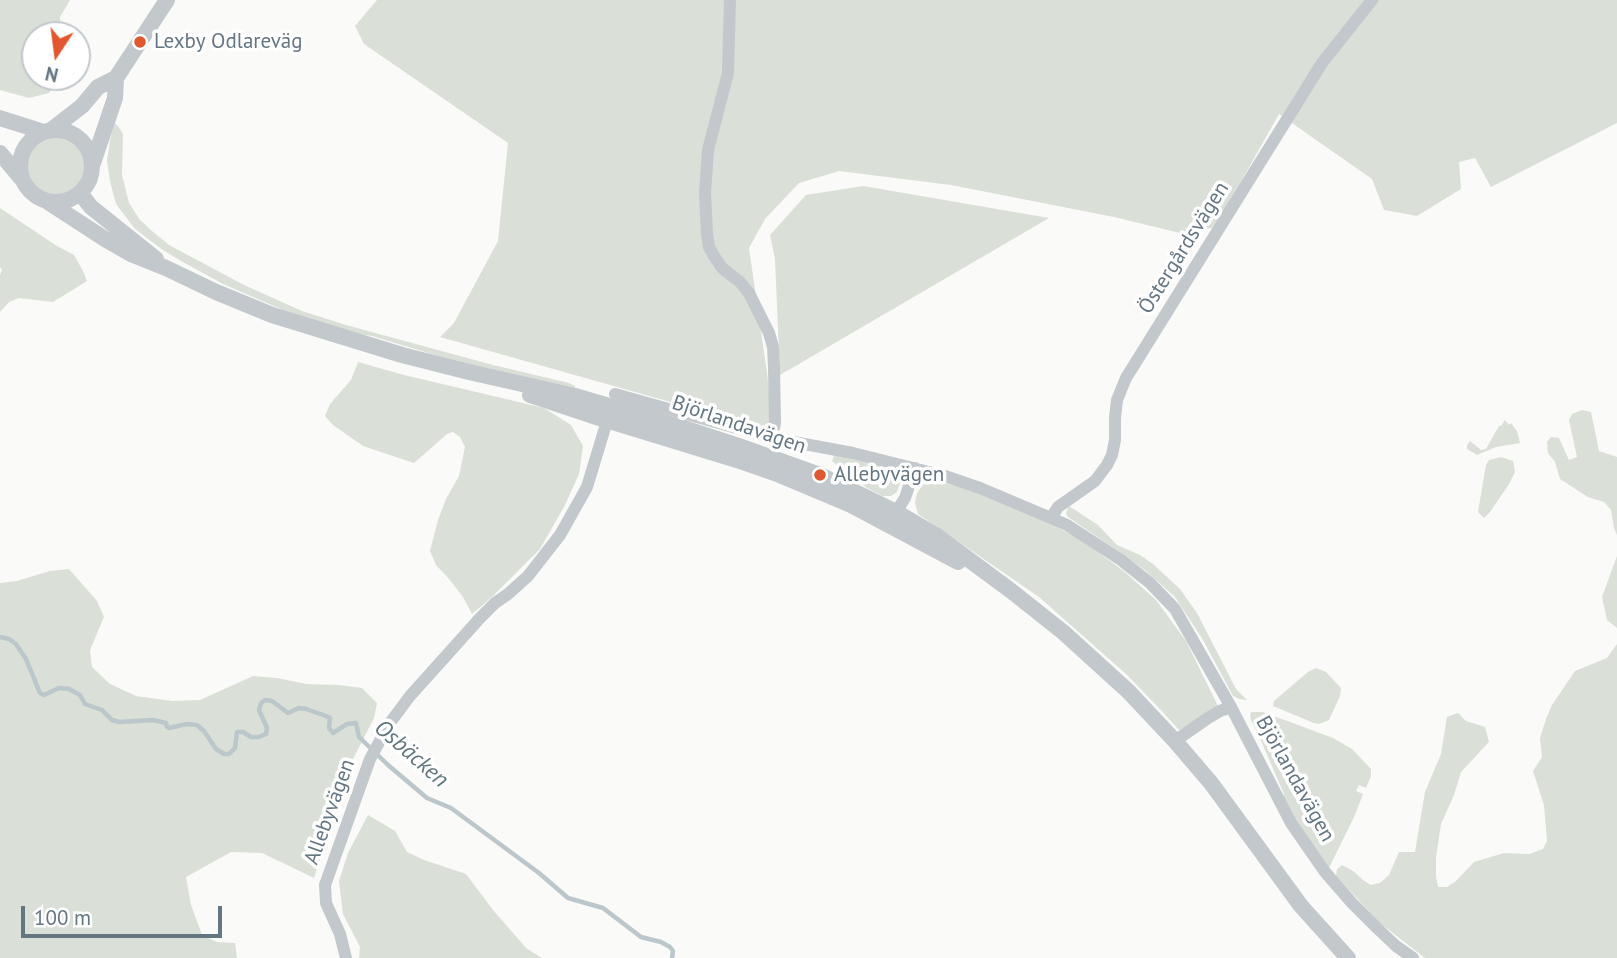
<!DOCTYPE html>
<meta charset="utf-8">
<style>
body{margin:0}
#map{position:relative;width:1617px;height:958px;overflow:hidden;background:#fafaf8;font-family:"PT Sans",sans-serif}
canvas{display:block}
.north{position:absolute;left:21px;top:21px;width:70px;height:70px;box-sizing:border-box;background:#fff;border:2px solid #c1c8cd;border-radius:50%;rotate:193deg;font-size:19px;font-weight:700;line-height:28px;text-align:center;color:#657683}
.north::after{content:'';display:block;margin:auto;width:24px;height:32px;background:#e4572e;clip-path:polygon(50% 0,100% 100%,50% 72%,0 100%)}
.scale{position:absolute;left:21px;top:906px;width:201px;height:32px;box-sizing:border-box;border:4px solid #657683;border-top:0;padding-left:9px;font-size:21px;line-height:24px;white-space:nowrap;color:#657683;-webkit-text-stroke:5px #fff;paint-order:stroke}
</style>
<div id="map">
<canvas width="1617" height="958"></canvas>
<div class="north">N</div>
<div class="scale">100 m</div>
</div>
<script>
const g = document.querySelector('canvas').getContext('2d');
g.lineJoin = 'round';
function paint(path, color) {
  g.fillStyle = color;
  g.fill(path, 'evenodd');
}
function shape(rows) {
  const path = new Path2D();
  for (const r of rows) {
    if (r.length === 3) {
      path.moveTo(r[0] + r[2], r[1]);
      path.arc(r[0], r[1], r[2], 0, 2 * Math.PI);
      continue;
    }
    path.moveTo(r[0], r[1]);
    for (let i = 2; i < r.length; i += 2) path.lineTo(r[i], r[i + 1]);
  }
  return path;
}
function stroke(path, color, width, dash) {
  g.strokeStyle = color;
  g.lineWidth = width;
  g.lineCap = dash ? 'butt' : 'round';
  g.setLineDash(dash || []);
  g.stroke(path);
}
function write(font, color, halo, rows, align = 'center') {
  g.font = font + ' "PT Sans",sans-serif';
  g.lineWidth = 7;
  g.setLineDash([]);
  g.textBaseline = 'middle';
  g.strokeStyle = halo;
  g.fillStyle = color;
  for (const [text, x, y, turn = 0] of rows) {
    g.save();
    g.translate(x, y);
    g.rotate((+turn || 0) * Math.PI / 180);
    g.textAlign = isNaN(turn) ? turn : align;
    if (halo) g.strokeText(text, 0, 0);
    g.fillText(text, 0, 0);
    g.restore();
  }
}
paint(shape([
 [0,0,70,0,60,17,61,31,65,35,35,35,35,77,61,77,49,93,29,98,0,90],
 [377,0,1617,0,1617,123,1491,187,1475,158,1459,162,1461,189,1417,216,1384,210,1372,179,1279,114,1230,201,1212,228,1180,233,1114,217,951,185,839,171,799,183,765,219,749,248,767,373,772,419,765,427,752,425,440,337,454,323,498,241,508,143,364,44,355,26],
 [114,123,118,126,123,134,122,175,129,203,140,220,152,231,169,245,244,285,302,311,346,325,493,365,569,383,575,386,575,389,468,365,372,336,358,334,283,310,223,284,181,261,163,250,135,229,116,204,110,181,107,161,110,140],
 [56,167,30],
 [863,186,1049,218,780,375,775,259,770,235,806,195],
 [0,208,57,246,74,255,83,271,87,281,53,302,19,298,9,302,0,312,0,275,2,270,0,267],
 [358,362,404,375,544,408,571,425,583,446,579,474,565,505,540,549,492,597,472,614,463,597,450,580,436,565,430,551,438,520,446,499,459,476,465,447,460,437,453,432,447,434,414,463,363,446,333,425,325,416,330,404,351,380],
 [1582,410,1591,412,1599,451,1617,457,1617,535,1614,528,1611,510,1604,502,1588,497,1560,479,1555,462,1548,453,1547,442,1551,437,1559,438,1569,460,1577,457,1569,420,1572,414],
 [1505,420,1509,425,1511,423,1517,431,1520,443,1496,447,1477,455,1467,449,1467,445,1470,441,1481,450,1486,449,1499,426,1501,426],
 [835,453,899,470,902,477,897,492,891,496,882,496,867,488,832,461],
 [1501,457,1513,461,1515,472,1509,484,1490,512,1484,518,1478,512,1486,465,1489,460],
 [931,479,975,491,1023,510,1080,539,1125,572,1156,600,1186,641,1218,706,1180,731,1157,706,1126,674,1039,597,918,514,915,503,917,493,924,483],
 [1069,506,1098,525,1117,545,1140,555,1153,564,1180,589,1197,613,1236,689,1247,700,1239,699,1233,696,1203,640,1175,597,1146,571,1118,551,1068,517,1066,513],
 [1617,556,1617,628,1607,620,1602,597],
 [69,569,97,601,104,617,90,650,92,667,110,684,136,696,172,701,200,700,253,676,277,678,306,684,339,685,362,688,377,703,374,718,353,759,314,878,262,853,231,852,186,877,191,905,202,935,217,942,235,943,237,958,0,958,0,583,17,581,50,571],
 [1617,644,1617,958,1425,958,1380,923,1336,876,1337,869,1342,865,1353,871,1363,880,1371,885,1380,883,1389,875,1399,852,1415,852,1425,792,1441,754,1447,717,1458,713,1466,721,1485,727,1489,742,1461,772,1454,795,1441,824,1436,857,1436,876,1438,887,1447,887,1456,881,1474,862,1504,853,1529,854,1543,849,1547,841,1544,805,1533,771,1542,757,1540,738,1546,719,1552,705,1575,671,1607,658],
 [1316,668,1326,672,1341,688,1340,696,1329,720,1319,724,1314,723,1273,706,1274,701,1308,672],
 [1251,712,1263,712,1333,738,1352,749,1371,769,1371,776,1366,788,1359,785,1356,791,1363,794,1355,815,1328,870,1303,836,1283,797,1284,794,1259,736,1251,720,1250,716],
 [368,815,395,831,407,852,424,860,466,874,493,910,526,948,542,958,359,958,360,947,343,914,339,881,348,853]
]), '#dadfd7');
stroke(shape([
 [0,637,9,639,16,644,26,659,40,693,44,695,59,688,69,689,80,695,85,704,102,710,112,720,119,722,153,720,166,723,167,727,169,728,187,724,197,725,204,731,216,749,224,754,229,754,235,748,237,732,243,732,251,737,259,737,266,734,267,728,259,710,261,703,265,700,272,701,288,713,299,708,306,709,326,716,330,718,329,728,333,733,347,724,356,723,359,737,388,765,427,798,451,808,539,873,568,898,603,908,641,937,661,942,670,947,673,951,672,958]
]), '#bbc7cb', 4.5);
stroke(shape([
 [730,0,728,73,708,150,705,193,707,234,709,247,714,256,722,268,740,282,749,293,769,333,773,347,774,367,775,423,772,438],
 [615,394,772,438,853,453,945,476,980,488,1051,518,1067,525,1121,560,1150,583,1175,609,1231,707,1291,823,1325,872,1352,903,1377,928,1396,946,1413,958],
 [896,512,905,498,915,468],
 [1051,518,1058,507,1095,481,1107,465,1112,455,1115,440,1115,418,1117,400,1126,378,1322,63,1372,0],
 [1175,741,1208,718,1220,711,1231,707],
 [346,958,340,934,326,903,325,885,370,759,389,724,410,696,480,618,495,603,508,594,528,576,560,535,587,487,607,421]
]), '#c3c8cc', 12);
stroke(shape([
 [0,118,44,132],
 [56,166,36],
 [51,130,82,106,98,87,116,78],
 [0,153,21,178],
 [92,166,115,98,116,78,167,0],
 [80,193,91,207,156,259],
 [48,202,105,239,131,254,166,268,216,292,272,315,402,355,469,372,575,396,684,428,739,446,820,475,896,512,937,536,1010,590,1063,632,1128,691,1175,741,1211,783,1301,906,1348,958],
 [530,395,590,415,737,460,780,475,849,504,958,562]
]), '#c3c8cc', 16);
for (const [x, y, r, color] of [
 [140,42,7,"#e4572e"],
 [820,475,7,"#e4572e"]
]) {
  const dot = new Path2D();
  dot.arc(x, y, r, 0, 2 * Math.PI);
  g.fillStyle = color;
  g.fill(dot);
  stroke(dot, '#fff', 2.5);
}
write('21px', '#657683', '#fff', [
 ["Lexby Odlareväg",154,42],
 ["Allebyvägen",834,475]
], 'left');
write('21px', '#657683', '#fff', [
 ["Östergårdsvägen",1184,248,-58],
 ["Björlandavägen",739,425,19],
 ["Björlandavägen",1295,779,61],
 ["Allebyvägen",330,812,-70]
]);
write('italic 23px', '#60757c', '#fff', [
 ["Osbäcken",411,754,41]
]);
</script>
